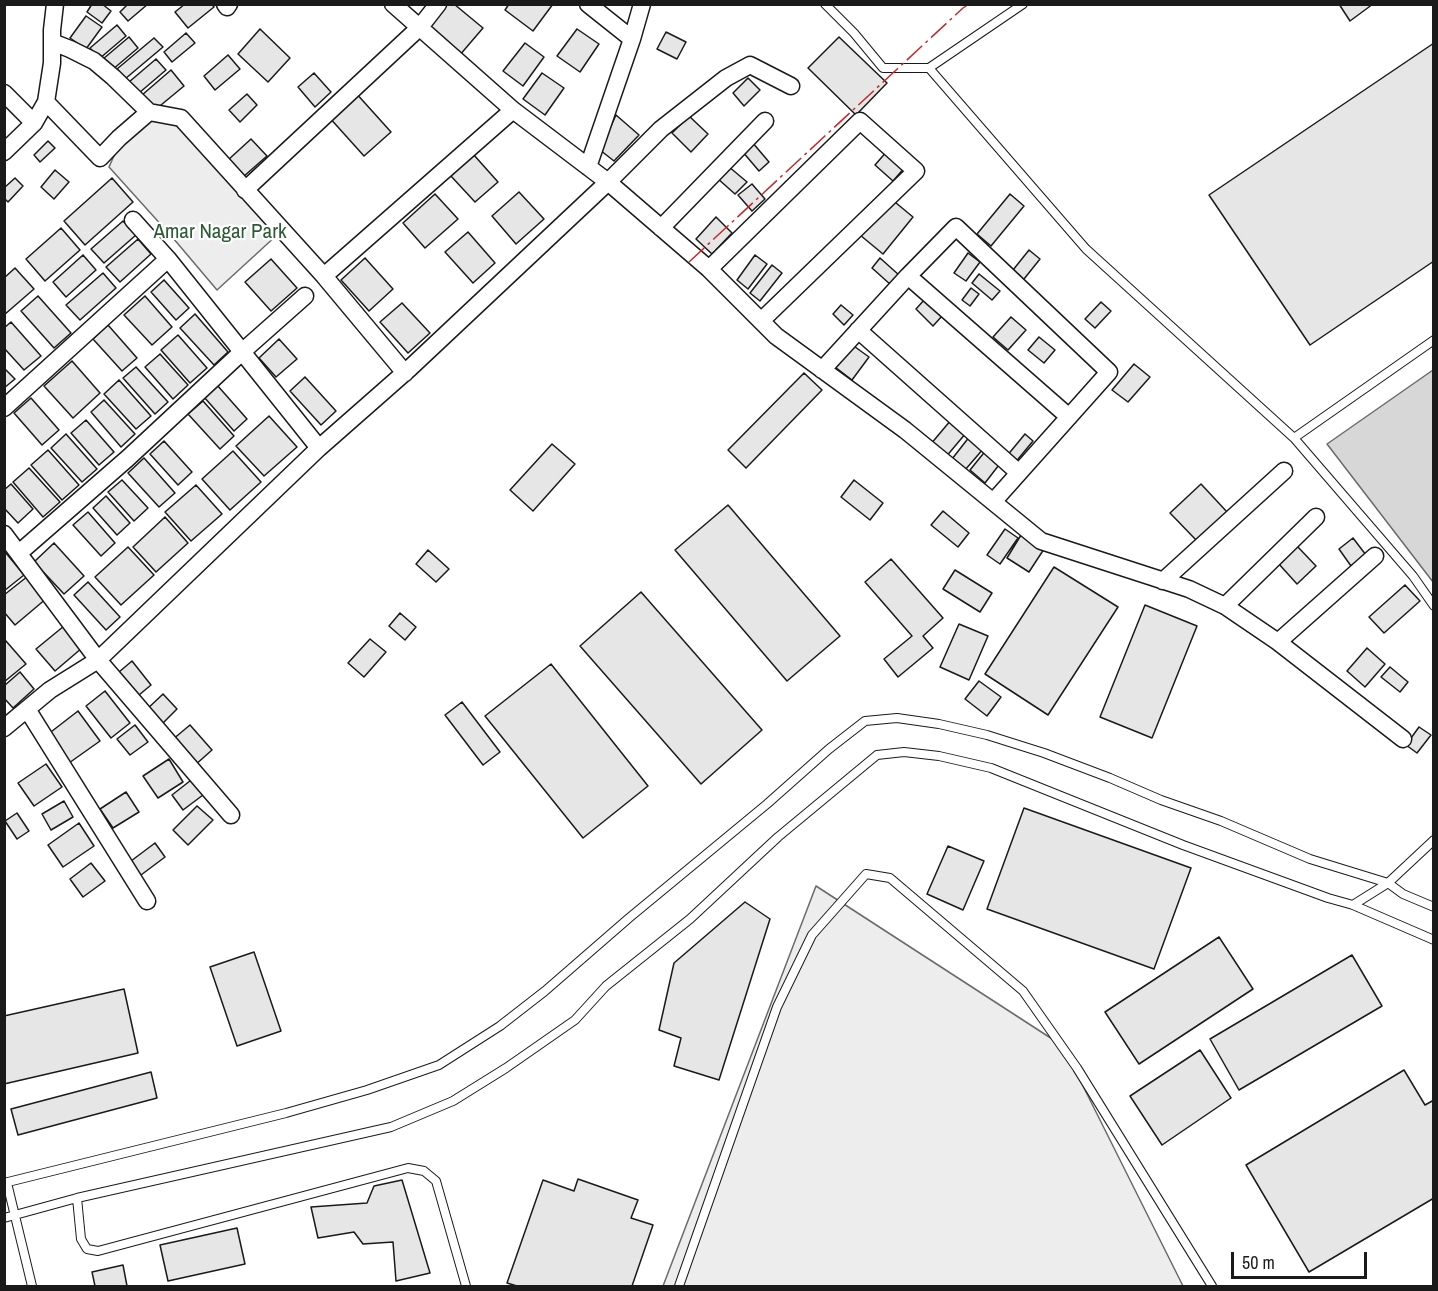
<!DOCTYPE html>
<style>
body{margin:0}
#map{position:relative;width:1438px;height:1291px;overflow:hidden;background:#fff;font-family:"Archivo Narrow",sans-serif}
canvas{display:block}
.frame{position:absolute;inset:0;border:6px solid #1a1a1a;pointer-events:none}
.scale{position:absolute;left:1231px;top:1252px;width:136px;height:27px;box-sizing:border-box;border:3px solid #1a1a1a;border-top:0;padding-left:8px;font-size:18px;line-height:21px;white-space:nowrap;color:#1a1a1a;-webkit-text-stroke:4px #fff;paint-order:stroke}
</style>
<div id="map">
<canvas width="1438" height="1291"></canvas>
<div class="frame"></div>
<div class="scale">50 m</div>
</div>
<script>
const g = document.querySelector('canvas').getContext('2d');
g.lineJoin = 'round';
function paint(path, color) {
  g.fillStyle = color;
  g.fill(path, 'evenodd');
}
function shape(rows) {
  const path = new Path2D();
  for (const r of rows) {
    path.moveTo(r[0], r[1]);
    for (let i = 2; i < r.length; i += 2) path.lineTo(r[i], r[i + 1]);
  }
  return path;
}
function stroke(path, color, width, dash) {
  g.strokeStyle = color;
  g.lineWidth = width;
  g.lineCap = dash ? 'butt' : 'round';
  g.setLineDash(dash || []);
  g.stroke(path);
}
function write(font, color, halo, rows, align = 'center') {
  g.font = font + ' "Archivo Narrow",sans-serif';
  g.lineWidth = 4.5;
  g.setLineDash([]);
  g.textBaseline = 'middle';
  g.strokeStyle = halo;
  g.fillStyle = color;
  for (const [text, x, y, turn = 0] of rows) {
    g.save();
    g.translate(x, y);
    g.rotate((+turn || 0) * Math.PI / 180);
    g.textAlign = isNaN(turn) ? turn : align;
    if (halo) g.strokeText(text, 0, 0);
    g.fillText(text, 0, 0);
    g.restore();
  }
}
const built = shape([
 [172,119,277,235,217,290,173,238,109,167,121,140,143,120,172,119],
 [816,886,1063,1046,1183,1286,663,1286,816,886]
]);
paint(built, '#ededed');
stroke(built, '#6a6a6a', 1.5);
const water = shape([
 [1433,370,1433,582,1327,444,1433,370]
]);
paint(water, '#d7d7d7');
stroke(water, '#6a6a6a', 1.5);
const building = shape([
 [92,4,102,4,111,11,102,23,87,12,92,4],
 [128,4,148,4,128,21,120,12,128,4],
 [185,4,212,4,214,7,188,28,175,12,185,4],
 [442,4,454,4,483,28,459,56,423,27,442,4],
 [509,4,553,4,533,31,505,10,509,4],
 [1339,4,1373,4,1350,21,1339,4],
 [86,16,102,27,86,49,70,38,86,16],
 [117,25,126,36,99,59,90,48,117,25],
 [260,29,290,58,268,82,238,54,260,29],
 [577,29,599,44,580,72,557,56,577,29],
 [666,32,686,42,677,59,657,49,666,32],
 [186,33,195,43,172,62,164,52,186,33],
 [129,37,138,48,112,70,103,59,129,37],
 [839,37,887,83,856,115,808,68,839,37],
 [154,38,163,47,125,79,117,69,154,38],
 [525,43,544,57,523,86,503,71,525,43],
 [1434,43,1434,261,1310,345,1209,195,1434,43],
 [228,55,240,69,215,90,204,76,228,55],
 [156,59,166,70,139,93,129,82,156,59],
 [171,70,184,86,155,110,142,95,171,70],
 [314,73,331,92,315,107,298,87,314,73],
 [542,73,564,88,545,115,523,99,542,73],
 [748,78,760,90,744,106,733,93,748,78],
 [355,92,391,132,364,156,328,116,355,92],
 [247,94,257,105,240,122,229,110,247,94],
 [616,115,639,135,614,161,600,150,616,115],
 [689,116,708,134,691,152,672,133,689,116],
 [251,139,267,156,243,177,228,160,251,139],
 [48,141,55,148,40,162,34,155,48,141],
 [752,142,769,162,759,171,742,151,752,142],
 [888,150,906,166,893,181,875,165,888,150],
 [473,154,498,182,475,202,450,175,473,154],
 [728,166,747,182,735,194,717,178,728,166],
 [55,170,69,182,54,199,41,187,55,170],
 [15,178,23,186,8,202,4,198,4,188,15,178],
 [112,178,133,202,85,245,64,221,112,178],
 [752,184,765,199,752,211,738,195,752,184],
 [519,192,544,219,516,244,492,216,519,192],
 [435,194,458,219,425,248,403,223,435,194],
 [1010,194,1024,206,991,246,977,234,1010,194],
 [890,198,913,217,883,254,860,235,890,198],
 [716,217,732,233,712,254,696,239,716,217],
 [123,221,136,235,104,263,91,249,123,221],
 [61,228,80,250,45,281,26,259,61,228],
 [468,232,495,263,473,283,445,252,468,232],
 [138,239,151,254,120,282,106,267,138,239],
 [1029,250,1040,259,1020,284,1009,275,1029,250],
 [968,253,980,262,966,281,954,273,968,253],
 [83,255,96,270,66,297,53,282,83,255],
 [755,255,767,264,748,289,737,280,755,255],
 [365,258,393,289,369,311,341,280,365,258],
 [880,258,899,275,891,285,872,268,880,258],
 [271,259,297,288,271,311,245,282,271,259],
 [772,265,782,273,760,301,750,293,772,265],
 [15,268,34,289,4,315,4,278,15,268],
 [103,273,116,288,80,320,66,305,103,273],
 [979,274,1000,291,992,300,972,283,979,274],
 [164,280,189,308,176,320,151,292,164,280],
 [971,288,979,294,970,306,962,300,971,288],
 [38,296,71,333,54,348,21,311,38,296],
 [145,296,172,327,152,345,124,315,145,296],
 [925,299,942,316,933,326,916,309,925,299],
 [1101,302,1111,311,1095,328,1085,319,1101,302],
 [402,303,430,333,408,353,380,322,402,303],
 [841,305,853,315,844,325,833,314,841,305],
 [195,314,228,352,214,365,180,328,195,314],
 [1011,317,1026,330,1008,350,993,337,1011,317],
 [11,322,41,356,24,370,4,348,4,328,11,322],
 [108,325,137,358,122,371,93,339,108,325],
 [178,335,207,368,190,383,161,350,178,335],
 [1039,337,1055,350,1044,363,1028,350,1039,337],
 [279,339,297,359,276,377,259,358,279,339],
 [851,344,869,357,852,380,835,367,851,344],
 [160,354,188,385,173,399,145,367,160,354],
 [72,361,100,393,73,418,44,386,72,361],
 [1134,364,1150,377,1128,402,1112,390,1134,364],
 [136,367,168,402,155,414,123,378,136,367],
 [4,368,15,379,4,388,4,368],
 [804,373,822,390,746,468,728,450,804,373],
 [305,377,336,411,321,425,290,391,305,377],
 [119,380,151,416,136,429,104,394,119,380],
 [217,385,247,419,234,431,204,397,217,385],
 [31,398,59,430,42,445,14,413,31,398],
 [104,400,135,434,121,447,91,412,104,400],
 [203,401,234,436,220,449,188,414,203,401],
 [269,416,297,447,264,476,236,446,269,416],
 [86,420,114,452,99,465,71,433,86,420],
 [951,420,966,433,945,458,930,445,951,420],
 [66,434,97,469,82,482,51,448,66,434],
 [1025,434,1033,441,1014,464,1006,457,1025,434],
 [970,436,984,448,965,470,952,459,970,436],
 [164,441,192,472,178,485,150,454,164,441],
 [552,444,575,464,533,511,510,490,552,444],
 [987,449,1002,461,985,483,970,470,987,449],
 [48,450,79,485,62,500,31,465,48,450],
 [233,451,261,482,230,510,202,479,233,451],
 [144,458,175,493,159,507,128,473,144,458],
 [29,468,60,502,43,517,13,482,29,468],
 [122,480,148,508,134,521,108,492,122,480],
 [854,480,883,503,870,520,841,497,854,480],
 [11,484,33,509,18,523,4,508,4,490,11,484],
 [1201,484,1228,513,1198,542,1170,513,1201,484],
 [196,485,222,514,191,541,165,512,196,485],
 [106,496,130,523,117,535,93,508,106,496],
 [728,505,840,636,787,681,675,550,728,505],
 [943,511,969,533,958,547,931,525,943,511],
 [88,512,115,543,101,556,73,525,88,512],
 [165,517,188,543,156,572,133,547,165,517],
 [1005,529,1018,538,1000,564,987,555,1005,529],
 [1021,535,1044,549,1029,572,1007,558,1021,535],
 [1353,538,1366,555,1351,566,1339,549,1353,538],
 [54,543,84,576,64,594,34,562,54,543],
 [1297,546,1316,566,1297,584,1278,563,1297,546],
 [128,547,154,575,121,605,95,577,128,547],
 [428,550,449,569,436,582,416,564,428,550],
 [6,553,24,575,4,591,4,554,6,553],
 [891,559,943,618,923,636,933,648,898,677,884,659,912,636,865,582,891,559],
 [1054,567,1118,607,1048,715,985,674,1054,567],
 [955,570,992,593,980,612,943,589,955,570],
 [28,576,47,598,15,625,4,612,4,595,28,576],
 [88,582,120,617,106,630,74,595,88,582],
 [1405,585,1420,601,1384,633,1369,617,1405,585],
 [641,592,762,730,701,784,580,646,641,592],
 [1145,605,1197,626,1152,738,1100,717,1145,605],
 [400,613,416,627,405,640,389,626,400,613],
 [959,624,988,636,969,680,940,667,959,624],
 [64,626,82,648,55,671,36,649,64,626],
 [370,639,386,652,364,677,348,663,370,639],
 [6,641,26,664,4,682,4,643,6,641],
 [1367,648,1385,664,1365,687,1347,671,1367,648],
 [132,661,151,685,139,695,119,672,132,661],
 [551,664,648,786,583,838,485,716,551,664],
 [1390,667,1408,682,1400,692,1381,677,1390,667],
 [20,672,34,689,13,708,4,698,4,686,20,672],
 [979,681,1001,697,987,716,965,699,979,681],
 [105,691,130,723,111,738,86,706,105,691],
 [163,694,177,709,159,727,144,712,163,694],
 [462,702,500,752,483,765,445,715,462,702],
 [78,711,100,741,69,763,47,735,78,711],
 [135,725,148,742,130,755,117,739,135,725],
 [190,725,212,750,194,766,172,740,190,725],
 [1419,727,1431,735,1417,753,1406,745,1419,727],
 [169,759,183,782,158,798,143,776,169,759],
 [46,764,62,787,34,806,18,783,46,764],
 [195,777,207,792,183,810,172,795,195,777],
 [126,792,139,812,113,828,100,809,126,792],
 [64,801,73,817,51,830,42,814,64,801],
 [197,806,213,820,188,845,173,830,197,806],
 [1024,808,1191,868,1154,969,987,909,1024,808],
 [17,813,29,831,17,839,5,821,17,813],
 [79,823,94,846,63,867,48,845,79,823],
 [155,843,165,857,137,878,127,864,155,843],
 [948,846,984,861,963,910,927,894,948,846],
 [91,863,105,881,83,897,70,879,91,863],
 [745,902,770,919,719,1080,674,1066,681,1038,659,1030,674,963,745,902],
 [1219,937,1253,989,1139,1064,1105,1012,1219,937],
 [254,952,281,1031,237,1046,210,967,254,952],
 [1352,955,1382,1006,1239,1090,1210,1039,1352,955],
 [124,989,138,1053,4,1084,4,1016,124,989],
 [1200,1050,1231,1098,1162,1145,1130,1096,1200,1050],
 [1404,1070,1425,1105,1434,1100,1434,1198,1309,1272,1246,1165,1404,1070],
 [151,1072,157,1098,18,1135,11,1109,151,1072],
 [578,1179,638,1200,631,1218,653,1225,632,1286,517,1286,507,1283,543,1180,574,1191,578,1179],
 [402,1180,430,1273,396,1281,393,1242,363,1244,354,1232,318,1238,311,1207,367,1203,374,1186,402,1180],
 [237,1228,245,1264,168,1281,160,1245,237,1228],
 [123,1265,127,1286,95,1286,92,1272,123,1265]
]);
paint(building, '#e6e6e6');
stroke(building, '#1a1a1a', 1.5);
const lane = shape([
 [825,4,854,33,883,68,929,68],
 [1023,4,929,68,1086,249,1294,438,1413,576,1434,606],
 [1294,438,1434,340],
 [1353,905,1388,883,1434,840],
 [4,1183,286,1113,367,1090,439,1065,500,1026,545,991,629,918,767,804,829,749,865,721,897,718,939,724,987,735,1044,753,1110,778,1161,800,1221,821,1310,859,1388,883,1403,894,1434,907],
 [7,1183,32,1286],
 [77,1198,81,1239,87,1249,98,1251,408,1168,424,1171,436,1181,466,1286],
 [4,1218,77,1198,391,1127,453,1101,506,1068,575,1020,606,986,690,919,778,837,877,755,904,752,939,756,991,768,1183,845,1328,898,1353,905,1434,940],
 [679,1286,777,1007,812,935,866,874,890,878,1023,991,1077,1068,1212,1286]
]);
const street = shape([
 [225,4,227,7,229,4],
 [393,4,513,110,608,182,709,269,776,336,905,430,1041,541,1189,589,1225,606,1278,642,1403,739],
 [588,4,632,39],
 [52,42,70,49,94,61,113,77,149,112],
 [4,93,34,123],
 [46,102,100,158,119,138,149,112,181,118,324,276,405,373],
 [4,152,34,123,46,102,52,63,52,30,55,4],
 [588,167,632,39,642,4],
 [245,190,420,27,438,4],
 [133,220,168,259,319,448],
 [661,228,765,121],
 [709,269,860,121,916,171,761,321],
 [324,276,513,110],
 [908,276,1069,417],
 [858,330,1019,473],
 [822,370,908,276,956,227,1109,372,993,502],
 [4,408,168,259],
 [4,534,98,660,231,815],
 [19,553,128,458,243,351,305,296],
 [1163,581,1284,471],
 [1225,606,1316,517],
 [1278,642,1375,556],
 [27,709,147,901],
 [4,728,50,690,98,660,319,448,410,368,608,182,661,129,726,78,750,65,791,86]
]);
stroke(lane, '#1a1a1a', 10);
stroke(street, '#1a1a1a', 19);
stroke(lane, '#fff', 8);
stroke(street, '#fff', 16);
stroke(shape([
 [689,262,963,8,969,4]
]), '#c62828', 1.5, [21, 4.5, 3, 4.5]);
write('21px', '#2b5a34', '#fff', [
 ["Amar Nagar Park",220,232]
]);
</script>
